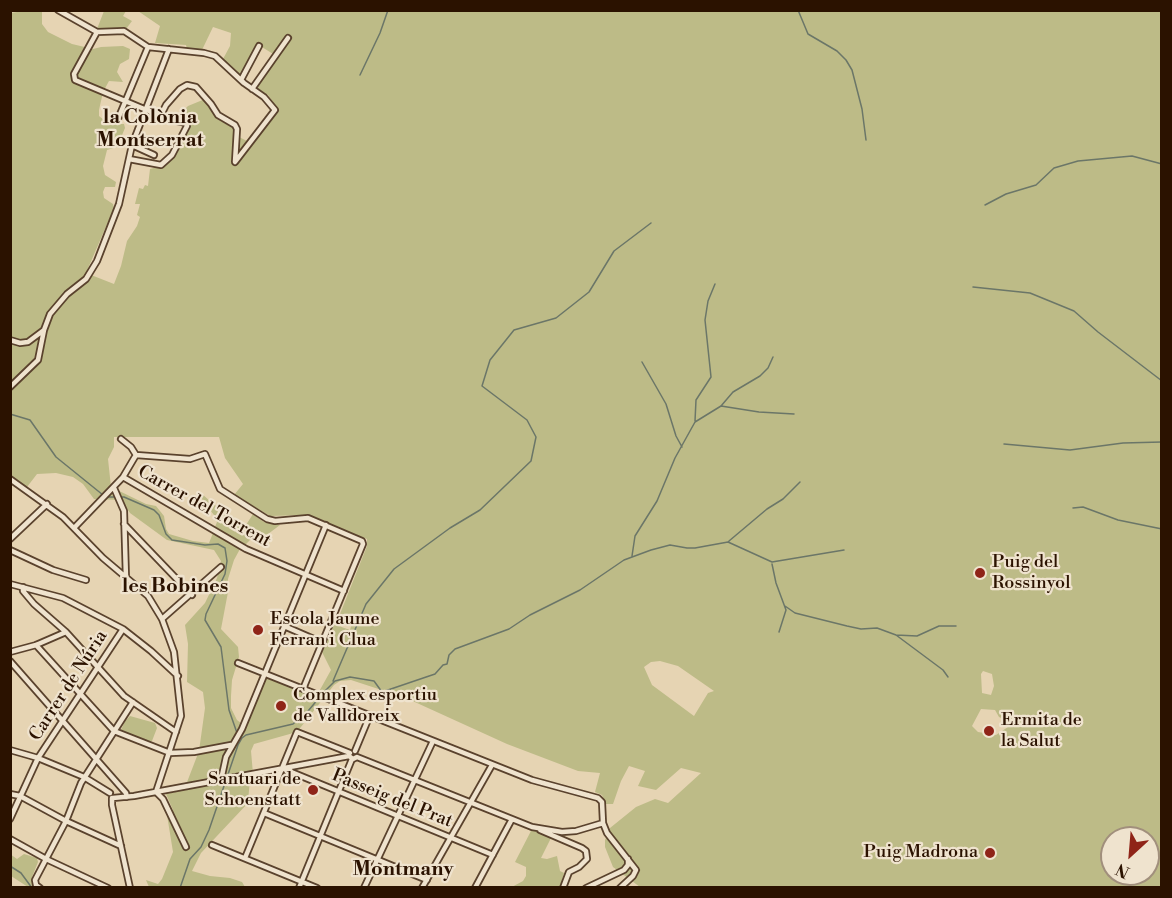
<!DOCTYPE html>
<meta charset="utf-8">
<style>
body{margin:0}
#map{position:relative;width:1172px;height:898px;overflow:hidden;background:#e6d4b3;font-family:"Libre Bodoni",serif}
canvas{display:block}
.frame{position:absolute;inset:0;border:12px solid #2b1200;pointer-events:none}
.north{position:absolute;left:1100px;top:826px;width:60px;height:60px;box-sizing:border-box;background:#efe3ce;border:2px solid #a18f7c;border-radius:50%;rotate:206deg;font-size:16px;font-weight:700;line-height:24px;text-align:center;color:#2b1200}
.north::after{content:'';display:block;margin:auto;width:21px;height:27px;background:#8f2418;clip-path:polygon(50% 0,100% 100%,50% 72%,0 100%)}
</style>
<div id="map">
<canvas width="1172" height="898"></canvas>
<div class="frame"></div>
<div class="north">N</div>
</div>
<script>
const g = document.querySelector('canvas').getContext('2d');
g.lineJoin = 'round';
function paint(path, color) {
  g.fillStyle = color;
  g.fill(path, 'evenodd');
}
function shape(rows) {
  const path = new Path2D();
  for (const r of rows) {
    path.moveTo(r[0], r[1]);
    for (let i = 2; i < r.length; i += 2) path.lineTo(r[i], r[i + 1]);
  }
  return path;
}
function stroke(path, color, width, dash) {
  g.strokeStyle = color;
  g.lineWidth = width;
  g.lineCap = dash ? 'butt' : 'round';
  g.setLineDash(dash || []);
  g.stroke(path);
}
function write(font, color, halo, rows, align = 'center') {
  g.font = font + ' "Libre Bodoni",serif';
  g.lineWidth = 4.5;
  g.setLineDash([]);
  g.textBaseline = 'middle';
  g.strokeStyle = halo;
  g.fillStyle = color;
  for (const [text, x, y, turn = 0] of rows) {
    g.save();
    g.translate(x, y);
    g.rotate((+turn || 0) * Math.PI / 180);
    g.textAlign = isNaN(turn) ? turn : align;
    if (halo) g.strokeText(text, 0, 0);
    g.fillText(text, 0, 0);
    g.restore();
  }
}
paint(shape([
 [23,11,42,11,42,24,48,32,72,44,93,49,101,47,123,46,130,49,129,59,120,64,117,72,123,82,109,81,103,92,99,110,99,116,109,124,124,124,125,128,117,147,107,150,103,166,105,175,116,182,115,187,105,187,103,192,104,198,113,204,114,208,86,273,114,284,121,266,127,241,137,226,140,217,137,215,140,204,135,204,139,188,143,189,145,185,148,186,150,169,164,165,173,156,188,129,188,123,179,118,179,115,188,106,205,99,219,120,233,128,235,135,251,143,278,110,268,95,255,87,278,57,257,44,240,75,223,59,230,46,231,33,213,27,202,50,187,49,186,45,155,43,160,26,138,11,1161,11,1161,887,640,887,613,867,605,847,605,840,610,828,636,807,655,799,668,803,701,773,681,768,656,790,638,786,645,771,629,766,621,781,613,804,606,804,602,795,595,792,600,773,578,771,507,744,406,698,351,680,340,681,334,685,297,732,254,744,251,751,253,774,250,777,248,803,201,853,192,871,210,876,230,878,242,882,245,887,149,887,146,880,158,884,162,879,173,852,167,815,173,810,166,794,184,790,199,751,205,708,203,692,187,682,188,644,185,625,205,603,217,578,221,561,214,550,167,540,130,513,121,500,94,499,83,484,73,477,56,473,37,474,27,487,11,476,11,13],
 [114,437,219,437,225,458,243,484,234,495,270,516,307,515,367,539,367,546,340,614,353,619,350,630,333,624,322,652,331,670,316,697,266,678,245,726,237,720,231,708,231,696,232,680,239,657,238,647,221,629,228,592,228,579,234,560,240,549,213,533,209,543,193,541,169,534,166,529,164,516,156,506,146,504,111,487,108,459,114,447],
 [660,661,678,666,714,691,708,693,694,716,652,685,644,667,651,662],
 [983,671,992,674,994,686,991,695,982,693,981,674],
 [981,709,995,710,999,717,1008,721,1008,727,996,735,978,732,972,726],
 [1112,838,1148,838,1148,874,1112,874],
 [104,11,126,11,123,16,132,21,126,29,97,29],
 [200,492,213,504,246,525,253,514,264,522,280,525,268,534,250,540,245,545,215,527,217,522,214,515,202,500,199,495],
 [130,716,155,723,157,728,152,741,147,741,121,730,125,721],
 [532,829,552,836,541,858,547,859,557,856,560,871,564,873,560,887,510,888,523,881,526,876,526,867,515,862],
 [10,854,17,859,24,854,37,858,38,862,32,877,35,887,28,887,11,876]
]), '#bdbb87');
stroke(shape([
 [798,10,808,34,837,51,846,60,852,70,862,109,866,140],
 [360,75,380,33,388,10],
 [985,205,1006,194,1036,185,1054,168,1078,161,1132,156,1162,164],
 [973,287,1030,293,1074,311,1098,332,1162,381],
 [642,362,666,404,676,436,682,447],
 [721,406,759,412,794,414],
 [10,414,30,420,56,457,103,495],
 [695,421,696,400,711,377,705,320,708,301,715,284],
 [1004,444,1070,450,1123,443,1162,442],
 [108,497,124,497,154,510,159,515,166,534,172,540,205,545,218,544,225,548,227,561,225,574,206,614,205,620,221,647,229,710,237,733],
 [1073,508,1083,507,1118,520,1162,529],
 [729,541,767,509,783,499,800,482],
 [632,556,635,536,657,501,675,458,695,422,721,406,733,392,760,376,768,368,773,357],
 [772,564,776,583,786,610,779,632],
 [785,606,795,613,847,626,861,629,877,628,896,635,917,636,939,626,956,626],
 [896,635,943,670,948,677],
 [333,681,366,604,394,569,450,528,480,510,531,461,536,437,527,420,482,386,490,360,514,330,556,318,589,292,614,251,651,223],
 [322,694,335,681,350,677,374,681,382,692,435,674,443,665,447,664,449,655,455,649,509,629,530,615,580,590,624,560,651,550,670,545,687,548,695,548,728,542,772,562,844,550],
 [10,866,21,873,32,888],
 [180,888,190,859,201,847,209,830,238,745,242,738,246,735,293,724,308,711,319,698]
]), '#6b7668', 1.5);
const minor = shape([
 [58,10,97,32,124,31,148,47,204,53,215,56,244,83,264,97,275,110,235,162,237,129,235,125,218,115,211,104,196,87,187,85,180,89,166,105,161,115],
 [97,32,74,74,75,80,168,119,186,123,187,126,172,155,161,165,129,159],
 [241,80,259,46],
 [252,89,288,38],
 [118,119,148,47],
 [132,145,154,155],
 [10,340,20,343,28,342,44,330],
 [10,387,38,360,44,330,50,314,67,294,86,279,97,261,119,204,132,145,169,49],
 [121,439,131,447,136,455],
 [136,455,190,459,205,454,220,489,267,519,275,521,308,518,362,541,363,544,303,689],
 [123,477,246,549,344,591],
 [10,479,63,517,103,558,148,596,162,619,174,652,181,716,156,792,163,799,186,847],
 [114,488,124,511,126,578],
 [124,524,192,595],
 [74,528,123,477,136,455],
 [10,539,47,504],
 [10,550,53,570,86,580],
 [10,584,63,598,123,629,151,651,178,676],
 [23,587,23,591,34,604,66,632,124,696,176,732],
 [162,619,221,567],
 [284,626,323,643],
 [36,645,114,731,170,753,194,752,231,745],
 [10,652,36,645,66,632],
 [10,661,126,793,127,797],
 [238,663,532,780,598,798,602,802,603,823,607,833,636,870,633,876,620,888],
 [10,750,38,758,84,777,110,793],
 [355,751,370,715],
 [284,769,493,855],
 [221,780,226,757,242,729,326,525],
 [10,794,20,796,66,821,121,846],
 [112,798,112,805,130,888],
 [113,798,134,796,349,756,353,759,357,757,532,827,562,832,576,831,603,823],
 [264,813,427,880],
 [10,819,38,758,123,629],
 [540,830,582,848,586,851,587,859,579,867,569,872,563,888],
 [10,839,46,859,108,888],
 [212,845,317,888],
 [245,858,297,732,350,753],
 [40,888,36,885,35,880,66,821,81,783,133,702],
 [299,888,352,759],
 [364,888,433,741],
 [422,888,492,765],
 [475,888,512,819],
 [586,888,624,870,628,865,628,859]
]);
stroke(minor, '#5a422d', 8);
stroke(minor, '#efe3ce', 4.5);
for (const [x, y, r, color] of [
 [980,573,6,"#8f2418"],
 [258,630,6,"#8f2418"],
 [281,706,6,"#8f2418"],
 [989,731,6,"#8f2418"],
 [313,790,6,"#8f2418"],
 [990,853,6,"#8f2418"]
]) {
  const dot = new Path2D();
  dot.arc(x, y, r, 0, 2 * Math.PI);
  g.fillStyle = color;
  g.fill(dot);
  stroke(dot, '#efe3ce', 2);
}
write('18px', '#2b1200', '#efe3ce', [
 ["Carrer del Torrent",204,507,29],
 ["Carrer de Núria",69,686,-57],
 ["Passeig del Prat",392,799,22]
]);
write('18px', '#2b1200', '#efe3ce', [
 ["Puig del",992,563],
 ["Rossinyol",992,584],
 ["Escola Jaume",270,620],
 ["Ferran i Clua",270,641],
 ["Complex esportiu",293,696],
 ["de Valldoreix",293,717],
 ["Ermita de",1001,721],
 ["la Salut",1001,742],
 ["Santuari de",301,780,"right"],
 ["Schoenstatt",301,801,"right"],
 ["Puig Madrona",978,853,"right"]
], 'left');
write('bold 20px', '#2b1200', '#efe3ce', [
 ["la Colònia",150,118],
 ["Montserrat",150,141],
 ["les Bobines",175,587],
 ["Montmany",403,870]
]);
</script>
